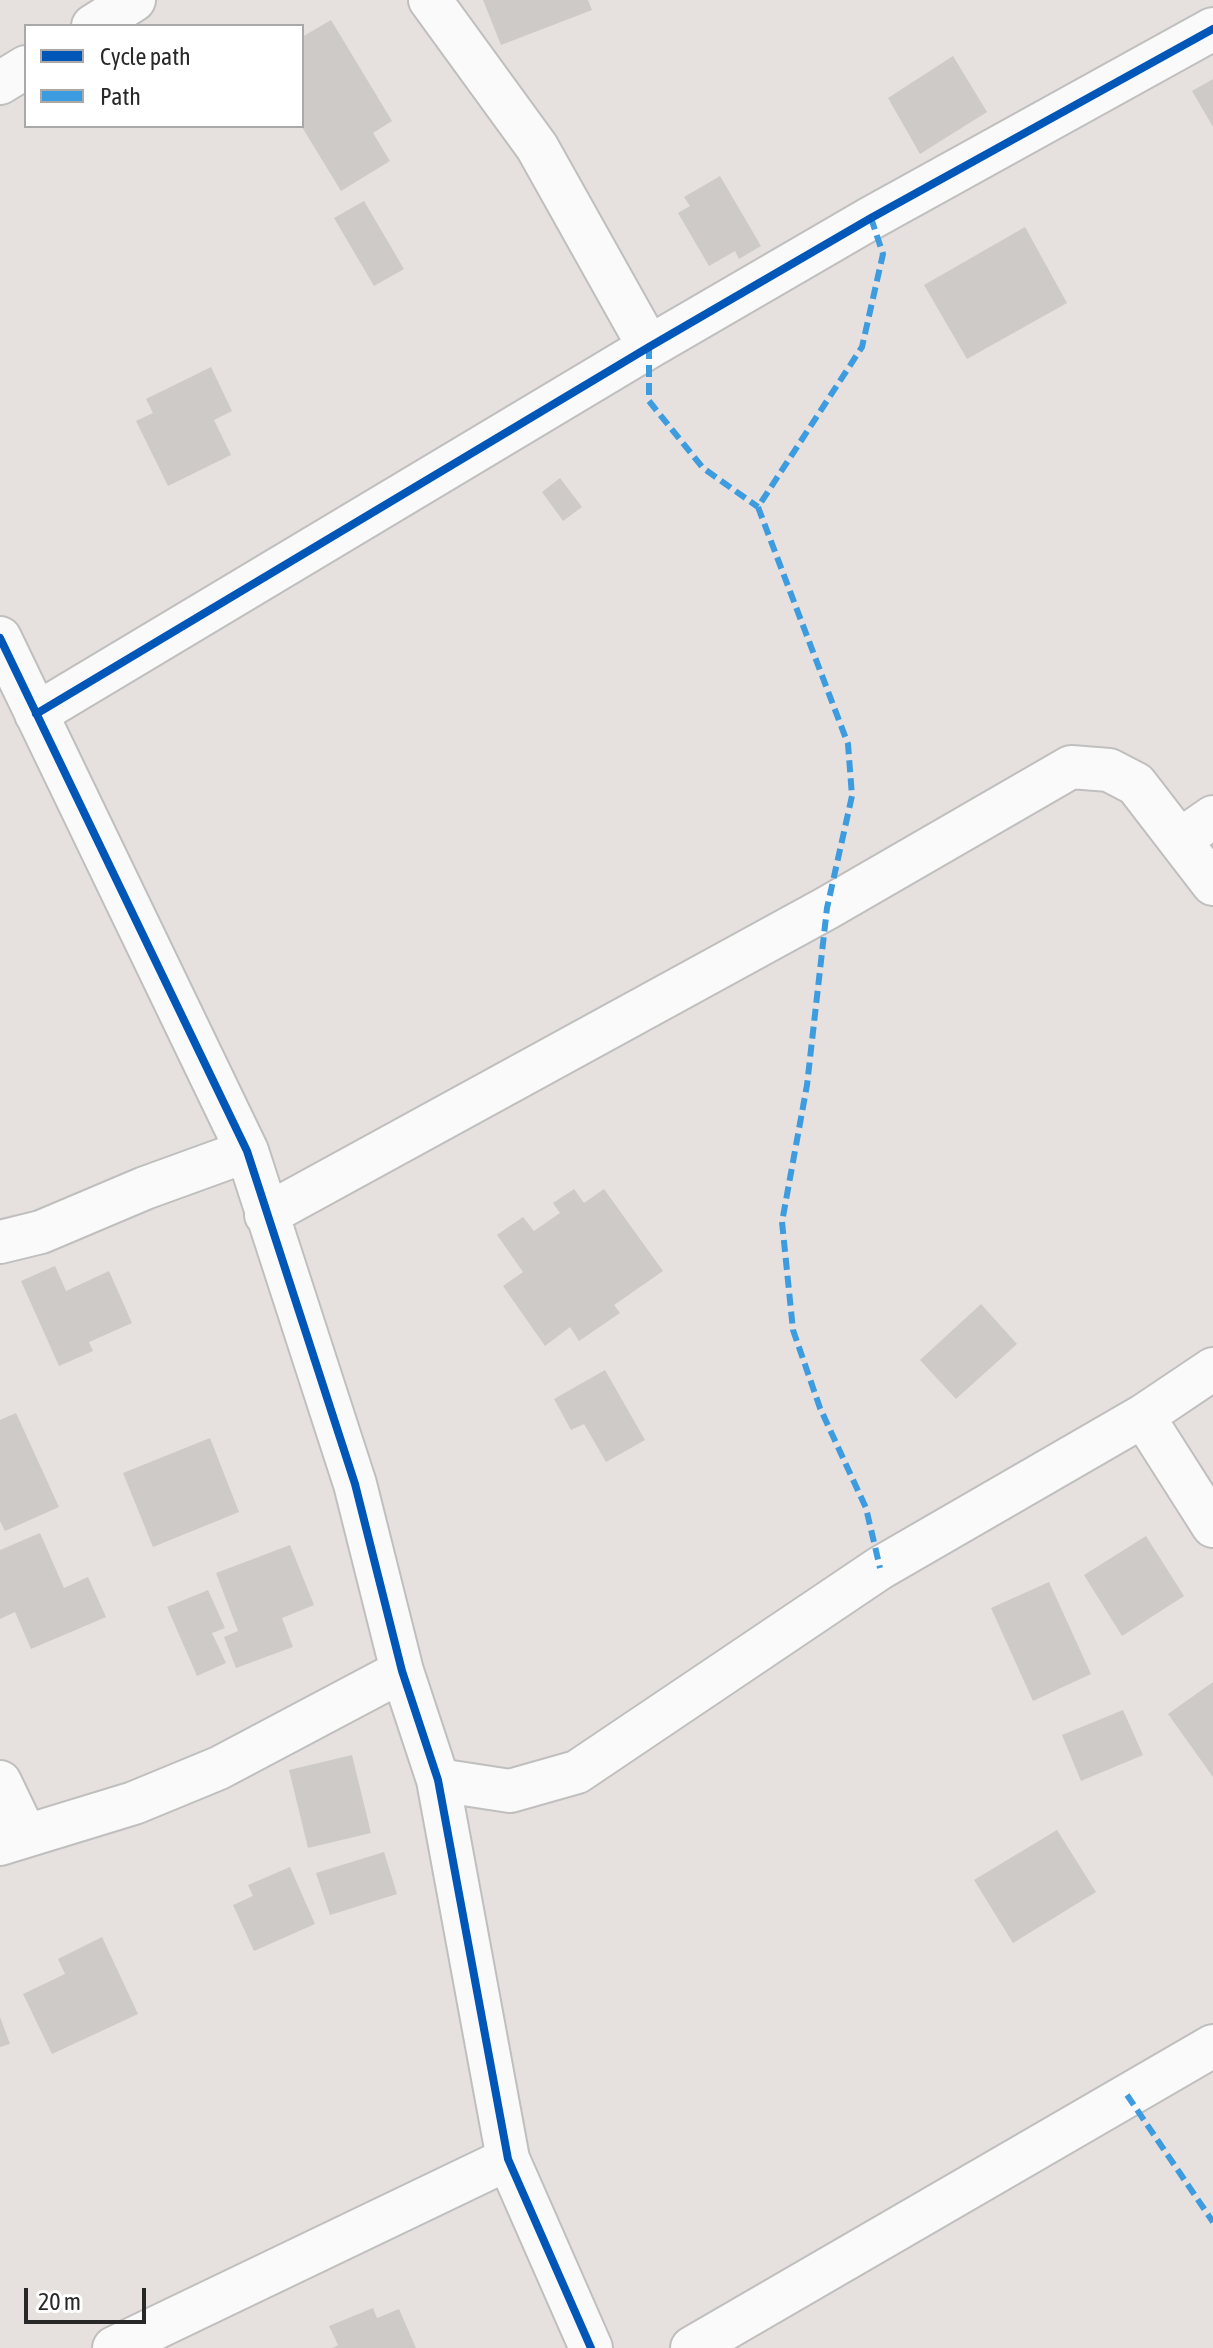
<!DOCTYPE html>
<style>
body{margin:0}
#map{position:relative;width:1213px;height:2348px;overflow:hidden;background:#e6e1de;font-family:"Asap Condensed",sans-serif}
canvas{display:block}
.legend{position:absolute;left:24px;top:24px;width:280px;height:104px;box-sizing:border-box;background:#fff;border:2px solid #a9a9a9;margin:0;padding:10px 14px;list-style:none;font-size:24px;color:#282828}
.legend li{display:flex;align-items:center;gap:16px;height:40px}
.legend b{width:40px;border:2px solid #a9a9a9}
.scale{position:absolute;left:24px;top:2288px;width:122px;height:36px;box-sizing:border-box;border:4px solid #282828;border-top:0;padding-left:10px;font-size:24px;line-height:28px;white-space:nowrap;color:#282828;-webkit-text-stroke:6px #fff;paint-order:stroke}
</style>
<div id="map">
<canvas width="1213" height="2348"></canvas>
<ul class="legend">
<li><b style="height:10px;background:#0057b8"></b>Cycle path</li>
<li><b style="height:10px;background:#3d9ce0"></b>Path</li>
</ul>
<div class="scale">20 m</div>
</div>
<script>
const g = document.querySelector('canvas').getContext('2d');
g.lineJoin = 'round';
function paint(path, color) {
  g.fillStyle = color;
  g.fill(path, 'evenodd');
}
function shape(rows) {
  const path = new Path2D();
  for (const r of rows) {
    path.moveTo(r[0], r[1]);
    for (let i = 2; i < r.length; i += 2) path.lineTo(r[i], r[i + 1]);
  }
  return path;
}
function stroke(path, color, width, dash) {
  g.strokeStyle = color;
  g.lineWidth = width;
  g.lineCap = dash ? 'butt' : 'round';
  g.setLineDash(dash || []);
  g.stroke(path);
}
paint(shape([
 [483,0,588,0,592,10,501,45],
 [331,20,392,121,373,133,390,161,341,191,302,127,302,37],
 [953,56,987,112,920,154,888,98],
 [1213,79,1213,127,1192,91],
 [720,176,761,246,739,259,735,251,709,266,678,213,690,206,684,197],
 [364,201,404,269,374,286,334,218],
 [1025,227,1067,303,967,359,924,285],
 [211,367,232,411,214,420,231,455,168,486,136,421,153,413,146,399],
 [560,478,582,507,563,521,542,492],
 [574,1189,584,1203,604,1189,663,1271,614,1305,620,1313,579,1341,570,1327,545,1346,503,1286,523,1272,497,1235,523,1217,534,1231,560,1213,553,1203],
 [55,1266,66,1291,109,1271,132,1323,89,1342,93,1351,59,1366,21,1281],
 [981,1304,1017,1344,956,1399,920,1360],
 [605,1370,645,1440,606,1462,584,1424,571,1430,554,1399],
 [16,1413,59,1507,5,1531,0,1521,0,1420],
 [210,1438,239,1512,153,1547,123,1473],
 [40,1533,64,1588,88,1577,106,1617,31,1649,15,1612,0,1619,0,1550],
 [1146,1536,1184,1596,1122,1636,1084,1575],
 [290,1545,314,1605,282,1618,293,1647,236,1668,224,1637,238,1631,216,1573],
 [1049,1582,1091,1674,1033,1701,991,1608],
 [208,1590,225,1628,212,1633,226,1663,197,1676,167,1607],
 [1213,1682,1213,1777,1168,1714],
 [1123,1710,1143,1755,1081,1781,1062,1735],
 [352,1755,371,1833,308,1848,289,1770],
 [1057,1830,1096,1892,1013,1943,974,1880],
 [384,1852,397,1894,330,1915,316,1873],
 [290,1867,315,1924,254,1951,233,1905,253,1896,248,1885],
 [102,1937,138,2014,52,2054,23,1994,65,1974,58,1959],
 [0,2017,10,2044,0,2047],
 [373,2308,377,2318,399,2309,416,2348,332,2348,338,2345,329,2326]
]), '#cdcac7');
const minor = shape([
 [430,0,537,147,649,347],
 [93,26,134,0],
 [0,83,26,67],
 [0,638,247,1151,355,1484,402,1671,438,1780,508,2159,591,2348],
 [36,714,649,347,871,218,1213,29],
 [1180,840,1213,817],
 [266,1215,827,908,1071,767,1109,770,1136,784,1213,884],
 [0,1242,41,1232,145,1188,247,1151],
 [1143,1416,1213,1526],
 [438,1780,510,1791,577,1772,880,1568,1143,1416,1213,1369],
 [0,1782,25,1834],
 [0,1844,134,1803,219,1768,402,1671],
 [114,2348,508,2159],
 [692,2348,1213,2046]
]);
stroke(minor, '#c0bfbf', 46);
stroke(minor, '#fbfafa', 42);
stroke(shape([
 [871,218,883,254,862,347,758,507,848,744,852,796,827,908,807,1085,782,1222,793,1330,820,1408,866,1508,880,1568],
 [649,347,649,401,703,468,758,507],
 [1127,2095,1213,2222]
]), '#3d9ce0', 6, [12, 6]);
stroke(shape([
 [0,638,247,1151,355,1484,402,1671,438,1780,508,2159,591,2348],
 [36,714,649,347,871,218,1213,29]
]), '#0057b8', 8);
</script>
